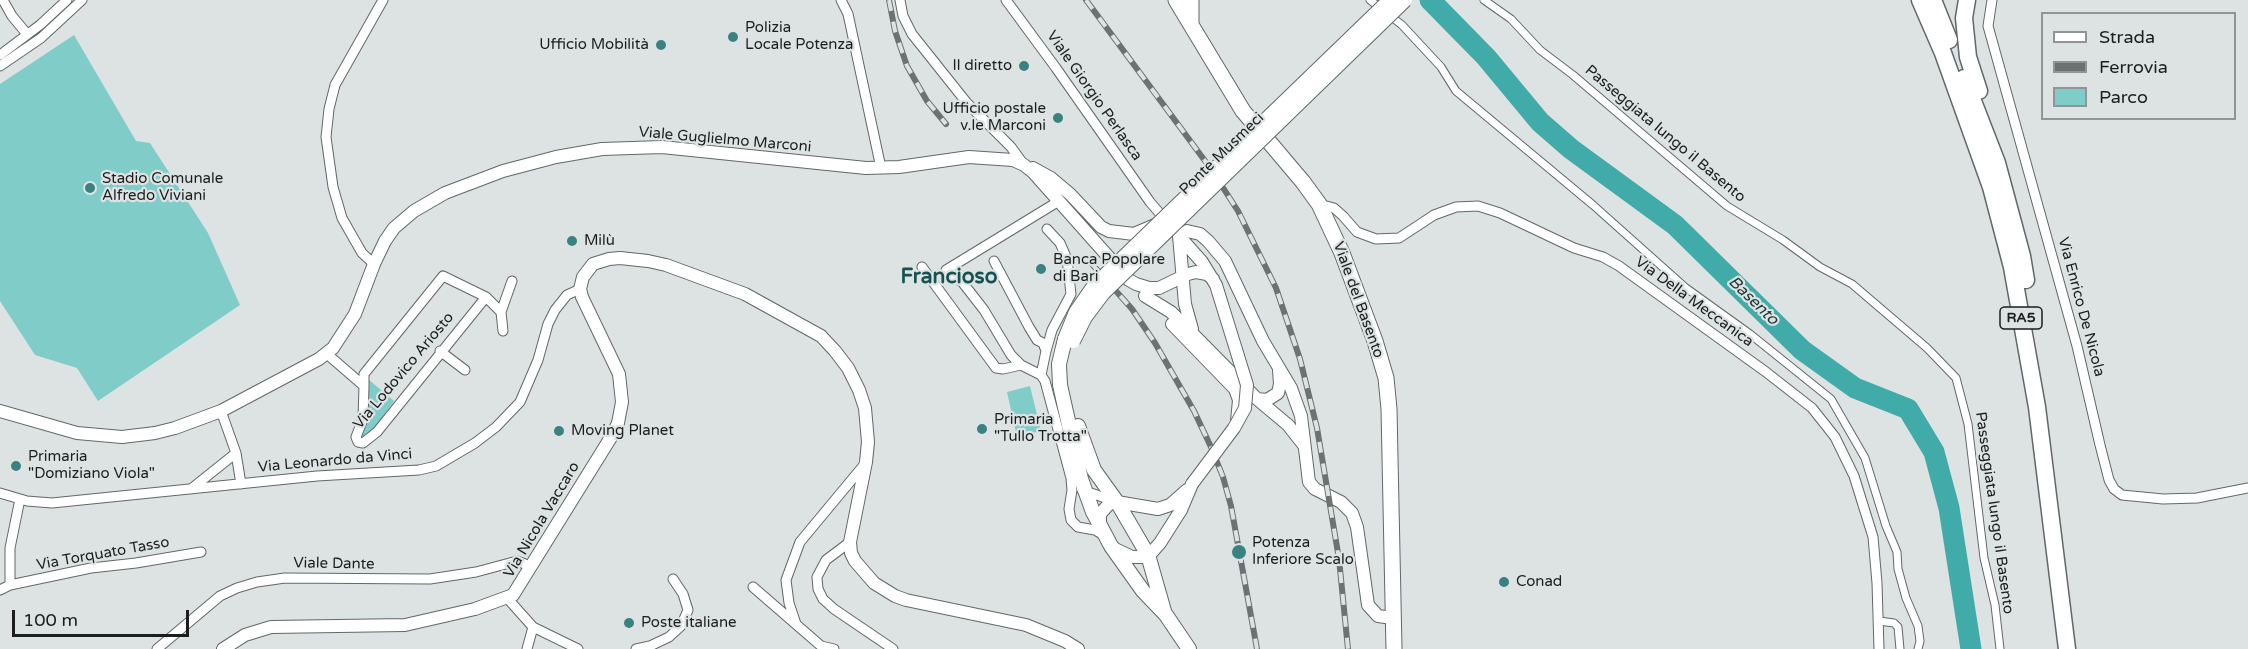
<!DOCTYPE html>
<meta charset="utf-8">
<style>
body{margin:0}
#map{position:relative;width:2248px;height:649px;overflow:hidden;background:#dde3e3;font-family:"Varela Round",sans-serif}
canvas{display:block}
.legend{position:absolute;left:2041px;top:12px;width:195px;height:108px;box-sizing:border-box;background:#dde3e3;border:2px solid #8f9494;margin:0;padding:8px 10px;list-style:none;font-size:18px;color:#1b1e1d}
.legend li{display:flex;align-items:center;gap:12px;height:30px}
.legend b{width:30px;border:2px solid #8f9494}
.scale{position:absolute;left:12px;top:610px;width:177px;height:27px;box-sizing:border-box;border:3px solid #1b1e1d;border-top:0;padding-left:8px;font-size:18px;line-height:21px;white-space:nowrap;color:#1b1e1d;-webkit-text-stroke:4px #dde3e3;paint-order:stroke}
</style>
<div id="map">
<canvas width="2248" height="649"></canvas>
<ul class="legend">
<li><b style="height:8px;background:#fff"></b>Strada</li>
<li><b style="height:8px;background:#6d7271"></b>Ferrovia</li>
<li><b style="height:16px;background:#80ccc9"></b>Parco</li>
</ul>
<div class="scale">100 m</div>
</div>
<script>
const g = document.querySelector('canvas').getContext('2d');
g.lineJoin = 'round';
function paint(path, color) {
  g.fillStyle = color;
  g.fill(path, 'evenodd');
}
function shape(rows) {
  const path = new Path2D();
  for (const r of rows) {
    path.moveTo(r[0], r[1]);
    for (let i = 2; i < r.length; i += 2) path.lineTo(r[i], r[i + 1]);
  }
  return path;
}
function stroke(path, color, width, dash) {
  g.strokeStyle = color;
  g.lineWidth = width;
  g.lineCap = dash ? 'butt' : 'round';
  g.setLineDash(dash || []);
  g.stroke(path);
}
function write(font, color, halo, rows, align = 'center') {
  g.font = font + ' "Varela Round",sans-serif';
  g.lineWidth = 4.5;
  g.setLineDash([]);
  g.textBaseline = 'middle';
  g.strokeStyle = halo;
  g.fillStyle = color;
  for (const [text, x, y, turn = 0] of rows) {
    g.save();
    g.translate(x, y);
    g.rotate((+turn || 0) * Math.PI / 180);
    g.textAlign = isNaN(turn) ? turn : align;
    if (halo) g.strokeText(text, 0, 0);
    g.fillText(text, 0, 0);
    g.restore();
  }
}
paint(shape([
 [74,35,136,141,150,143,208,233,240,305,98,401,77,368,35,355,0,301,0,84],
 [368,379,394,401,376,426,366,436,362,436,360,434],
 [1030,386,1041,431,1017,437,1007,392]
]), '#80ccc9');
stroke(shape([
 [1430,0,1486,57,1540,122,1571,149,1675,225,1802,350,1855,388,1908,409,1934,452,1949,508,1971,649]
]), '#40aba9', 21);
const pedestrian = shape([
 [1370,0,1402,25,1441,67,1456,91,1593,205,1686,288,1750,334,1831,399,1865,458,1886,526,1897,552,1898,569,1906,598,1918,626,1920,641,1918,649],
 [1484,0,1511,19,1540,50,1573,75,1727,206,1783,240,1820,267,1852,284,1927,348,1956,378,1968,424,1984,558,1995,605,2000,649],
 [1879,621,1894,623,1898,627,1900,649]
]);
const minor = shape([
 [3,0,12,16,27,34],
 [841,0,848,14,881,168],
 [900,0,903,16,912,34,967,103,1011,147,1024,165],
 [1006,0,1056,68,1150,202,1168,223],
 [1992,0,1988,26,2077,346,2100,445,2109,480,2114,489,2122,495,2163,499,2197,498,2248,488],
 [0,55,40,25,67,0],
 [0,66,41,38,82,0],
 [1059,201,946,270,963,283,984,310,1011,355,1021,365,1041,375,1045,381,1071,478,1072,490,1069,509,1071,520,1078,527,1095,530,1105,536],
 [1319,204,1334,208,1343,216,1357,232,1376,239,1399,238,1434,215,1456,207,1478,206,1500,213,1574,248,1603,257,1619,266,1766,372,1812,408,1835,437,1854,476,1873,537,1877,583,1879,649],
 [994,261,1029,327,1037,340,1043,343,1046,351,1041,375],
 [374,264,362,253,342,218,333,187,326,137,329,109,335,85,383,0],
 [922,267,996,368,1003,369,1021,365],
 [501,312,503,331],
 [440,351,465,370],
 [1046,351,1052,330,1071,294,1067,259,1060,243,1047,229],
 [327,354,364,386,363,419,356,437,358,442,363,443,377,432,486,297],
 [364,386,364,374,443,276,486,297,501,312,512,281],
 [221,411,236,453],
 [191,489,236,453,241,484],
 [1082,490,1117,502],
 [0,493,27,501,52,503,317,476,419,470,436,466,475,443,496,427,520,402,538,360,548,324,555,310,567,295,580,289],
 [850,542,826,560,817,577,818,589,823,599,834,609,893,649],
 [10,585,91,568,136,563,201,552],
 [753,587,821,646,834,649],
 [0,590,10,585,10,548,20,499],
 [508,599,533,627,527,649],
 [796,624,789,603,786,580,800,542,864,465],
 [533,627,578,649],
 [157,649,220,596,237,588,257,582,285,578,430,579,476,572,517,561,530,566],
 [636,649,650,646,669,637,681,626,688,610,683,594,673,579]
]);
const tertiary = shape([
 [1033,168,1051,178,1070,194,1101,227,1109,231,1134,234,1155,225],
 [1179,236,1187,231,1200,234,1208,241,1225,261,1263,341,1291,388,1301,416,1309,482,1315,489,1341,502,1352,513,1357,527,1368,605,1378,616,1393,618],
 [1179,236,1202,262,1216,285,1238,356],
 [1179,236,1185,304,1192,329],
 [1145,296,1171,312,1257,399,1288,425,1303,444],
 [1172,324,1235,389,1239,400,1237,421],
 [1257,399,1267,400,1278,393,1280,384,1279,370],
 [0,411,77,433,122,437,155,433,175,428,221,411,319,359,333,348,355,314,374,264,385,241,394,228,414,211,445,193,503,171,556,157,602,149,662,147,866,168,899,167,969,157,1013,160,1024,165,1033,172,1129,280,1136,284,1149,288,1159,288,1188,274,1196,272,1207,274,1213,279],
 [1100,526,1100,514,1109,504,1117,502,1158,509,1170,505,1187,490],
 [1113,548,1132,557,1142,557,1152,552,1160,543,1181,510,1192,484],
 [223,649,245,635,271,627,405,625,475,609,513,595,613,434,618,423,622,402,619,374,582,297,580,289,583,277,593,264,609,259,620,258,648,261,666,265,745,294,821,336,835,351,848,368,859,390,865,408,868,442,866,462,850,542,851,553,855,561,874,583,895,596,906,600,1026,625,1065,641,1078,649]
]);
const secondary = shape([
 [1065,339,1059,364,1060,385,1081,479,1093,512,1111,546,1143,591,1166,615,1189,649],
 [1078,426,1094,470,1117,502,1148,555,1164,611]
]);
const primary = shape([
 [1176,0,1243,111,1303,182,1319,204,1342,253,1375,341,1386,378,1389,409,1394,649],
 [1191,25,1191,0]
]);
const motorway = shape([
 [1920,0,1943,53,1991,187,2012,267,2037,407,2067,649],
 [1933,0,1949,40],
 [1967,0,1964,18,1968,57,1979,91],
 [1964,78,1997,163,2022,256,2026,280]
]);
stroke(pedestrian, '#626767', 9);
stroke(minor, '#626767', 11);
stroke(tertiary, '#626767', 14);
stroke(secondary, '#626767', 16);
stroke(primary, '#626767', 17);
stroke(motorway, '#626767', 19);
stroke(pedestrian, '#fff', 7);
stroke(minor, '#fff', 9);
stroke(tertiary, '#fff', 12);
stroke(secondary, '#fff', 14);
stroke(primary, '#fff', 15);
stroke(motorway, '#fff', 16);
const rail = shape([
 [889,0,895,31,907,66,927,101,946,124],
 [1086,0,1211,169,1238,211,1276,288,1300,359,1317,428,1339,559,1348,649],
 [1091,263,1132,309,1155,343,1194,411,1211,447,1223,477,1231,506,1257,649]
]);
stroke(rail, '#6d7271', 6);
stroke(rail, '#dde3e3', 4, [11]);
const tertiaryBridge = shape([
 [1192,484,1234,428,1245,408,1247,385,1238,356]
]);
const secondaryBridge = shape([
 [1065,339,1076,312,1094,286,1390,0],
 [1073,341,1085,317,1103,293,1405,0]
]);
stroke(tertiaryBridge, '#626767', 14, []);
stroke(secondaryBridge, '#626767', 16, []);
stroke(tertiaryBridge, '#fff', 12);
stroke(secondaryBridge, '#fff', 14);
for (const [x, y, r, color] of [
 [733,37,6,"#3a8280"],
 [661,45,6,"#3a8280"],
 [1024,66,6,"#3a8280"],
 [1058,118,6,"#3a8280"],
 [90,188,6,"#3a8280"],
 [572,241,6,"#3a8280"],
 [1041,269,6,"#3a8280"],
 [982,429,6,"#3a8280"],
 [559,431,6,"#3a8280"],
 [16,466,6,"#3a8280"],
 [1239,552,8,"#3a8280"],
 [1504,582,6,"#3a8280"],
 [629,623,6,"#3a8280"]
]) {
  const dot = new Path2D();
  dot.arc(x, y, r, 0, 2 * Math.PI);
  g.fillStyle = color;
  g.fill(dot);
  stroke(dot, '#dde3e3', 2);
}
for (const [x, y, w] of [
 [2021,318,42]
]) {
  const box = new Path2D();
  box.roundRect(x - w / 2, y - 11, w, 22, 4.5);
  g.fillStyle = '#dde3e3';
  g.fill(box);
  stroke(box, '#1b1e1d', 1.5);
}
write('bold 14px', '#1b1e1d', null, [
 ["RA5",2021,318]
]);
write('15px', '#1b1e1d', '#dde3e3', [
 ["Polizia",745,28],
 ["Locale Potenza",745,45],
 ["Ufficio Mobilità",649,45,"right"],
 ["Il diretto",1012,66,"right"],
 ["Ufficio postale",1046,109,"right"],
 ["v.le Marconi",1046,126,"right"],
 ["Stadio Comunale",102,179],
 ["Alfredo Viviani",102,196],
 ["Milù",584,241],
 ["Banca Popolare",1053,260],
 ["di Bari",1053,277],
 ["Primaria",994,420],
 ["\"Tullo Trotta\"",994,437],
 ["Moving Planet",571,431],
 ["Primaria",28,457],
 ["\"Domiziano Viola\"",28,474],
 ["Potenza",1252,543],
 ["Inferiore Scalo",1252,560],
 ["Conad",1516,582],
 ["Poste italiane",641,623]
], 'left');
write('15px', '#1b1e1d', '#dde3e3', [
 ["Viale Giorgio Perlasca",1094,96,55],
 ["Passeggiata lungo il Basento",1665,134,40],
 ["Viale Guglielmo Marconi",725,140,5],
 ["Ponte Musmeci",1222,154,-44],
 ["Viale del Basento",1358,300,70],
 ["Via Della Meccanica",1694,302,36],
 ["Via Enrico De Nicola",2081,307,75],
 ["Via Lodovico Ariosto",404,371,-50],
 ["Via Leonardo da Vinci",335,461,-5],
 ["Passeggiata lungo il Basento",1994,513,82],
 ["Via Nicola Vaccaro",542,520,-59],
 ["Via Torquato Tasso",103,554,-10],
 ["Viale Dante",334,564,1]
]);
write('italic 16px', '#1d3534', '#dde3e3', [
 ["Basento",1753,301,44]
]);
write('bold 21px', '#155251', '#dde3e3', [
 ["Francioso",949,277]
]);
</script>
